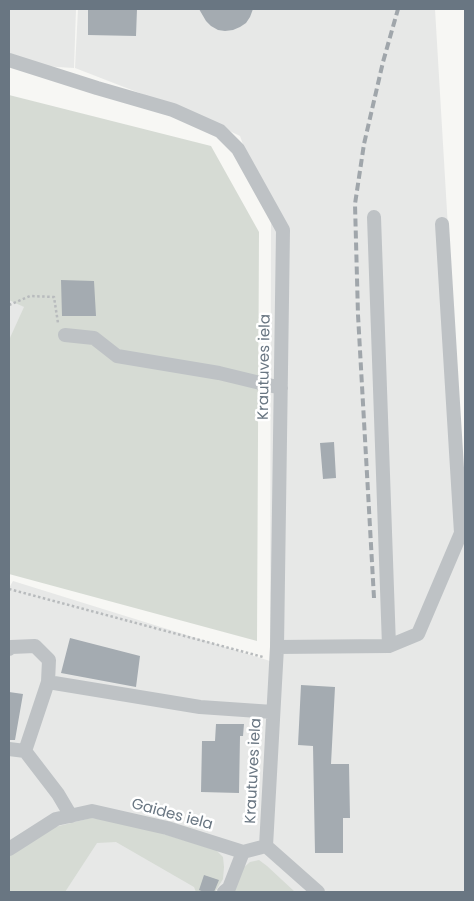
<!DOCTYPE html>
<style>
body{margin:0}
#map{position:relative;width:474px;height:901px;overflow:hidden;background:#f7f7f4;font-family:Poppins,sans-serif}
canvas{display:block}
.frame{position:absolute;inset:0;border:10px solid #697682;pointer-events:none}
</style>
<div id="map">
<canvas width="474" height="901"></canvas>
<div class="frame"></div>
</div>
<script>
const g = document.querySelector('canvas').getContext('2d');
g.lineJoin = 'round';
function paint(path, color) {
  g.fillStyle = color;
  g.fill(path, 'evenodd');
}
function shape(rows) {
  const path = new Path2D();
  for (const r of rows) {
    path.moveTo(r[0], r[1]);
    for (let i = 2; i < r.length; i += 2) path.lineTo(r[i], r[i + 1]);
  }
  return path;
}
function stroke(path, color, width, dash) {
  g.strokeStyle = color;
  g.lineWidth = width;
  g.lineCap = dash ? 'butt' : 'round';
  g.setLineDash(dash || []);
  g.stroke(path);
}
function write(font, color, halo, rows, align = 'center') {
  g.font = font + ' Poppins,sans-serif';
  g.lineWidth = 5;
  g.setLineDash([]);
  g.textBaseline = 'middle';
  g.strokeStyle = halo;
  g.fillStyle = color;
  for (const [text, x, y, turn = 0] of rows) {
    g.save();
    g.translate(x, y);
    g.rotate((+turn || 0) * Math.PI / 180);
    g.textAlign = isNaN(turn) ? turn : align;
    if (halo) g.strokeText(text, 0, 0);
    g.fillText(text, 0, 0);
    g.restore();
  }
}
paint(shape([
 [9,9,76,9,74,68,9,64],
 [78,9,435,9,465,515,465,892,9,892,9,588,13,581,270,661,271,223,240,136,174,104,173,106,75,68],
 [9,299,25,307,9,341]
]), '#e7e8e7');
paint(shape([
 [9,95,211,146,259,232,257,641,9,574,9,340,24,307,9,300],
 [91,818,127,823,216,850,223,857,224,867,223,879,215,892,196,892,194,887,116,842,97,843,65,892,9,892,9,856,55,827],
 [259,860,267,866,295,892,230,892,241,870,250,862]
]), '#d6dbd4');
paint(shape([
 [88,9,137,9,136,36,88,35],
 [199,9,253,9,250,17,246,23,240,27,233,30,225,31,218,30,211,26,206,21],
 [61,280,94,281,96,316,62,316],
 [334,442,336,478,323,479,320,443],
 [70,638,140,656,136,687,61,673],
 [301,685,335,687,331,764,349,764,350,818,343,818,343,853,315,853,313,746,298,745],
 [9,692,23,694,15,740,9,740],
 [216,724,244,724,243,736,240,736,239,793,201,792,202,741,215,741],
 [204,875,219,880,214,892,204,892,199,890]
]), '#a4abb1');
stroke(shape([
 [9,305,30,296,54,297,58,323],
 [9,589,263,657]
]), '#b8bbbd', 2.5, [2.5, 2.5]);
stroke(shape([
 [9,60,97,88,173,110,220,131,238,149,283,230,277,647,266,846],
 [374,217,389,646],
 [65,335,94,338,117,356,219,373,281,388],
 [277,647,389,646,418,634,461,533,442,224],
 [9,649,11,647,35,646,49,660,48,682],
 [9,749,25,751],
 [71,816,58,794,25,751,48,682,200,707,273,712],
 [266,846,318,892],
 [9,849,56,819,92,811,167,828,243,852,266,846],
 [224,892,229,888,243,852]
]), '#bec2c5', 14);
stroke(shape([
 [374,598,358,315,355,204,364,144,383,62,398,9]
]), '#a0a6ab', 4, [8, 4]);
write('15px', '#697682', '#fff', [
 ["Krautuves iela",265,367,-89],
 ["Krautuves iela",254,771,-87],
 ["Gaides iela",172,815,15]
]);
</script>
